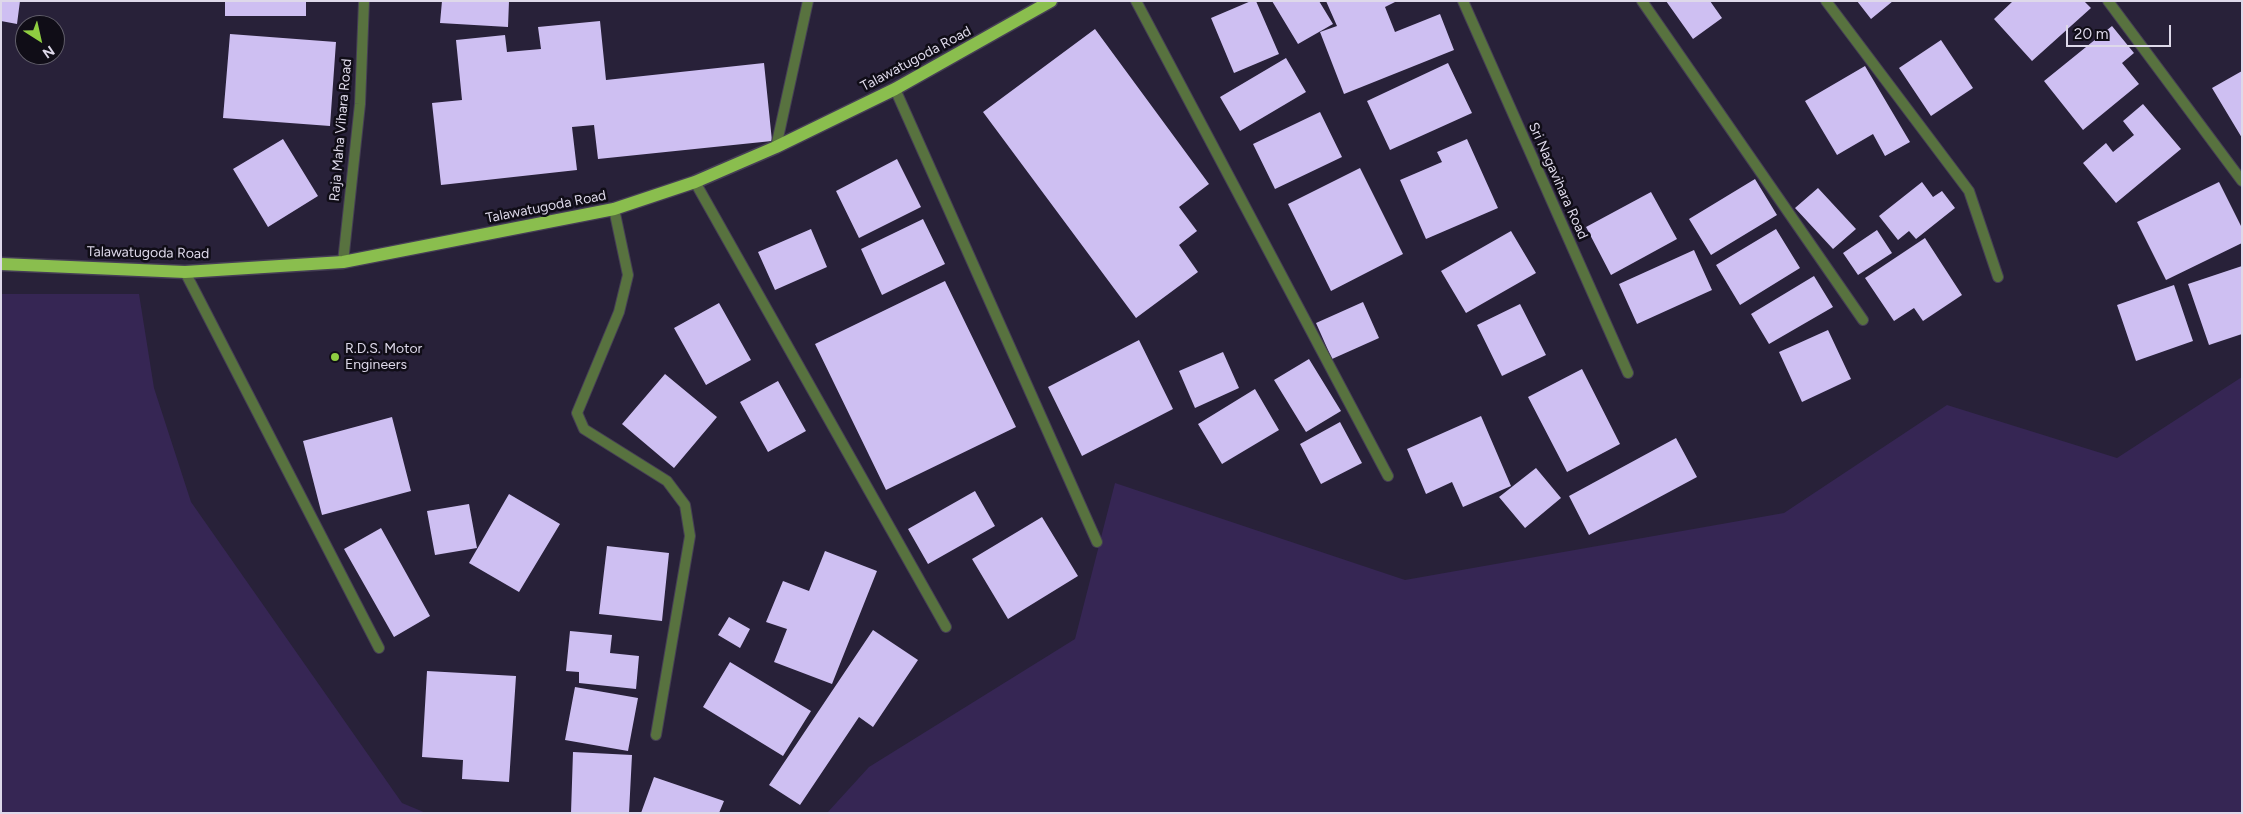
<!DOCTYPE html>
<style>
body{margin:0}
#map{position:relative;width:2243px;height:814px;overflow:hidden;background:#282139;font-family:Figtree,sans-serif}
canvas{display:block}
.frame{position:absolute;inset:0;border:2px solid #ded9ea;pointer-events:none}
.north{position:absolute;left:15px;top:15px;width:50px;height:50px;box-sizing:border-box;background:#100d17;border:1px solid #625f6b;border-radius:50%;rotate:145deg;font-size:14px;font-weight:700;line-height:20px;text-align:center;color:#ded9ea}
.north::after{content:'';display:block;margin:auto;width:18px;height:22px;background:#8fcd41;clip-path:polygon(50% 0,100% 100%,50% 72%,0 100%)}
.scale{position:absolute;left:2066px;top:25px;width:105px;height:22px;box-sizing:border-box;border:2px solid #ded9ea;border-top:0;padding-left:6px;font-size:15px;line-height:18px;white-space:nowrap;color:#ded9ea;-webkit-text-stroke:4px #100d17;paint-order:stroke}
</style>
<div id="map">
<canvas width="2243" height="814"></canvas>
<div class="frame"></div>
<div class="north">N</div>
<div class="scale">20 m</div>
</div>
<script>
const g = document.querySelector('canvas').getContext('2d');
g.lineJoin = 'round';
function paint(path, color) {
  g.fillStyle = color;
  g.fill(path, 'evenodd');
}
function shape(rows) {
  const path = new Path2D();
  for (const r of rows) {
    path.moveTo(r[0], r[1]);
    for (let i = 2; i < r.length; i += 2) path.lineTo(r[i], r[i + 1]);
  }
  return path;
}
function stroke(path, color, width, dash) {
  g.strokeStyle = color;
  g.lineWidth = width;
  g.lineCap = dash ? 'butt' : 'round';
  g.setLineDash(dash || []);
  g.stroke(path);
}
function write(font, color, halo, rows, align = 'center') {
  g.font = font + ' Figtree,sans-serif';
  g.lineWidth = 5;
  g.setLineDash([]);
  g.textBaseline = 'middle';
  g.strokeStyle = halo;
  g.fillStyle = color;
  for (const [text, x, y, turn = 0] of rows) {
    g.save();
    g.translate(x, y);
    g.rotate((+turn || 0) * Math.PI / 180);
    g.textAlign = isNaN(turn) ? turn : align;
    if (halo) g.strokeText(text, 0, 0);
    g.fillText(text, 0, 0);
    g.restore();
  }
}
paint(shape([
 [1,294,139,294,154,388,191,502,402,803,426,813,1,813],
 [2242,377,2242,813,827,813,869,767,1075,639,1115,483,1405,580,1784,513,1947,405,2117,458]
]), '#362654');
paint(shape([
 [1,1,20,1,17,24,1,21],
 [225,1,306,1,306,16,225,16],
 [442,1,509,1,508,27,440,23],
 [1251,1,1256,1,1279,54,1234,73,1211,18],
 [1272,1,1319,1,1333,24,1298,44],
 [1326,1,1397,1,1385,7,1395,32,1440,14,1454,50,1344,94,1320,32,1337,26],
 [1666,1,1710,1,1722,18,1693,39],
 [1857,1,1893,1,1871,19],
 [2013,1,2084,1,2091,8,2032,61,1994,19],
 [600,21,606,80,764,63,772,141,598,159,594,125,572,127,577,170,441,185,432,103,462,100,456,40,505,35,507,52,541,49,538,27],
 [2112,26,2134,53,2122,63,2139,84,2083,130,2044,81],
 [1095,29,1209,184,1179,207,1197,231,1179,245,1198,272,1136,318,983,112],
 [230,34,336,42,330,126,223,118],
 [1941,40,1973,88,1931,116,1899,68],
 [1286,58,1306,92,1240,131,1220,97],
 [1448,63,1472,113,1390,150,1367,101],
 [1865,66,1910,142,1885,156,1873,134,1837,155,1805,101],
 [2242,71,2242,138,2212,88],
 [2143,104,2181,149,2116,203,2083,163,2106,143,2113,152,2134,135,2123,121],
 [1320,112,1342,157,1275,189,1253,144],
 [283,139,318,196,268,227,233,169],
 [1467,139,1498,208,1426,239,1400,180,1442,162,1437,152],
 [897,159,921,207,859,238,836,191],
 [1360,168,1403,254,1331,291,1288,204],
 [1755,179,1777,215,1711,255,1689,219],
 [1922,182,1933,197,1942,191,1955,208,1916,239,1909,231,1898,240,1879,216],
 [2219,182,2242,228,2242,243,2166,280,2137,222],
 [1818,188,1856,229,1833,249,1795,208],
 [1651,192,1677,239,1611,275,1586,227],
 [923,219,945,264,882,295,861,249],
 [811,229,827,267,775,290,758,252],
 [1776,229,1800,268,1740,305,1716,265],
 [1877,230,1892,253,1858,275,1843,253],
 [1511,231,1536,273,1466,313,1441,271],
 [1925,238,1962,295,1923,321,1914,308,1894,321,1865,278],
 [1694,250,1712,290,1637,324,1619,284],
 [2242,266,2242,334,2209,345,2188,284],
 [1814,276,1833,307,1769,344,1751,314],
 [945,281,1016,427,886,490,815,344],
 [2174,285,2193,341,2136,361,2117,305],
 [1363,302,1379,338,1332,359,1316,323],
 [719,303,751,360,706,385,674,328],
 [1520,304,1546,355,1502,376,1477,325],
 [1828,330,1851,379,1802,402,1779,352],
 [1139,340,1173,409,1082,456,1048,387],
 [1223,352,1239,388,1195,408,1179,371],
 [1309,359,1341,411,1306,432,1274,380],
 [1582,369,1620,444,1567,472,1528,397],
 [665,374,717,417,674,468,622,424],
 [778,381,806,431,768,452,740,402],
 [1255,389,1279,430,1222,464,1198,424],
 [1481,416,1511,486,1463,507,1452,482,1426,494,1407,449],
 [392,417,411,491,322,515,303,441],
 [1340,422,1362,463,1321,484,1300,444],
 [1676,438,1697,477,1589,535,1569,496],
 [1536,468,1561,498,1525,528,1499,497],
 [975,491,995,526,928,564,908,529],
 [509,494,560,524,519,592,469,563],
 [469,504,477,548,435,555,427,511],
 [1042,517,1078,576,1008,619,972,559],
 [381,528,430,616,394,637,344,549],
 [607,546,669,553,662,621,599,614],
 [825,551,877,571,832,684,774,662,787,629,766,622,783,581,809,591],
 [729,617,750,629,740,648,718,635],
 [873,630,918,660,873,727,859,717,800,805,769,785],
 [570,631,612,635,610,653,639,656,636,689,579,683,579,672,566,671],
 [730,662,811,711,783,756,703,707],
 [427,671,516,676,509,782,462,779,463,760,422,757],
 [575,687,638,698,628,751,565,740],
 [573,752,632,755,629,813,571,813],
 [654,777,724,801,719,813,641,813]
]), '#cebff2');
const service = shape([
 [1826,1,1969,191,1998,277]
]);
const minor = shape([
 [1136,1,1388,476],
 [1463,1,1628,373],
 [1642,1,1863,320],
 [2108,1,2242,181],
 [895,89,1097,542],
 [776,147,808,1],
 [695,182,946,627],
 [614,209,628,275,619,312,577,413,584,429,667,481,685,505,690,536,656,735],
 [185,272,379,648]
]);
const tertiary = shape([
 [343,262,360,104,364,1]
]);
const primary = shape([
 [1,264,185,272,343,262,614,209,695,182,776,147,895,89,1051,1]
]);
stroke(service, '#453e55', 12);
stroke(minor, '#453e55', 12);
stroke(tertiary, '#453e55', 12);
stroke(primary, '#453e55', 15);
stroke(service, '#58723f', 10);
stroke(minor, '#58723f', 10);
stroke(tertiary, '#58723f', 10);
stroke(primary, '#8abe4e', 12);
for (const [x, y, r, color] of [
 [335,357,5,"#8fcd41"]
]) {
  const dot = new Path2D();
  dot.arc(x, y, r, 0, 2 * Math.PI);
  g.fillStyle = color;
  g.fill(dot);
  stroke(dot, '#100d17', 2);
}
write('14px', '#ded9ea', '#100d17', [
 ["Talawatugoda Road",916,59,-28],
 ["Raja Maha Vihara Road",341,130,-85],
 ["Sri Nagavihara Road",1558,181,66],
 ["Talawatugoda Road",546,207,-11],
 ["Talawatugoda Road",148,253,1]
]);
write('14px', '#ded9ea', '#100d17', [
 ["R.D.S. Motor",345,349],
 ["Engineers",345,365]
], 'left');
</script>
